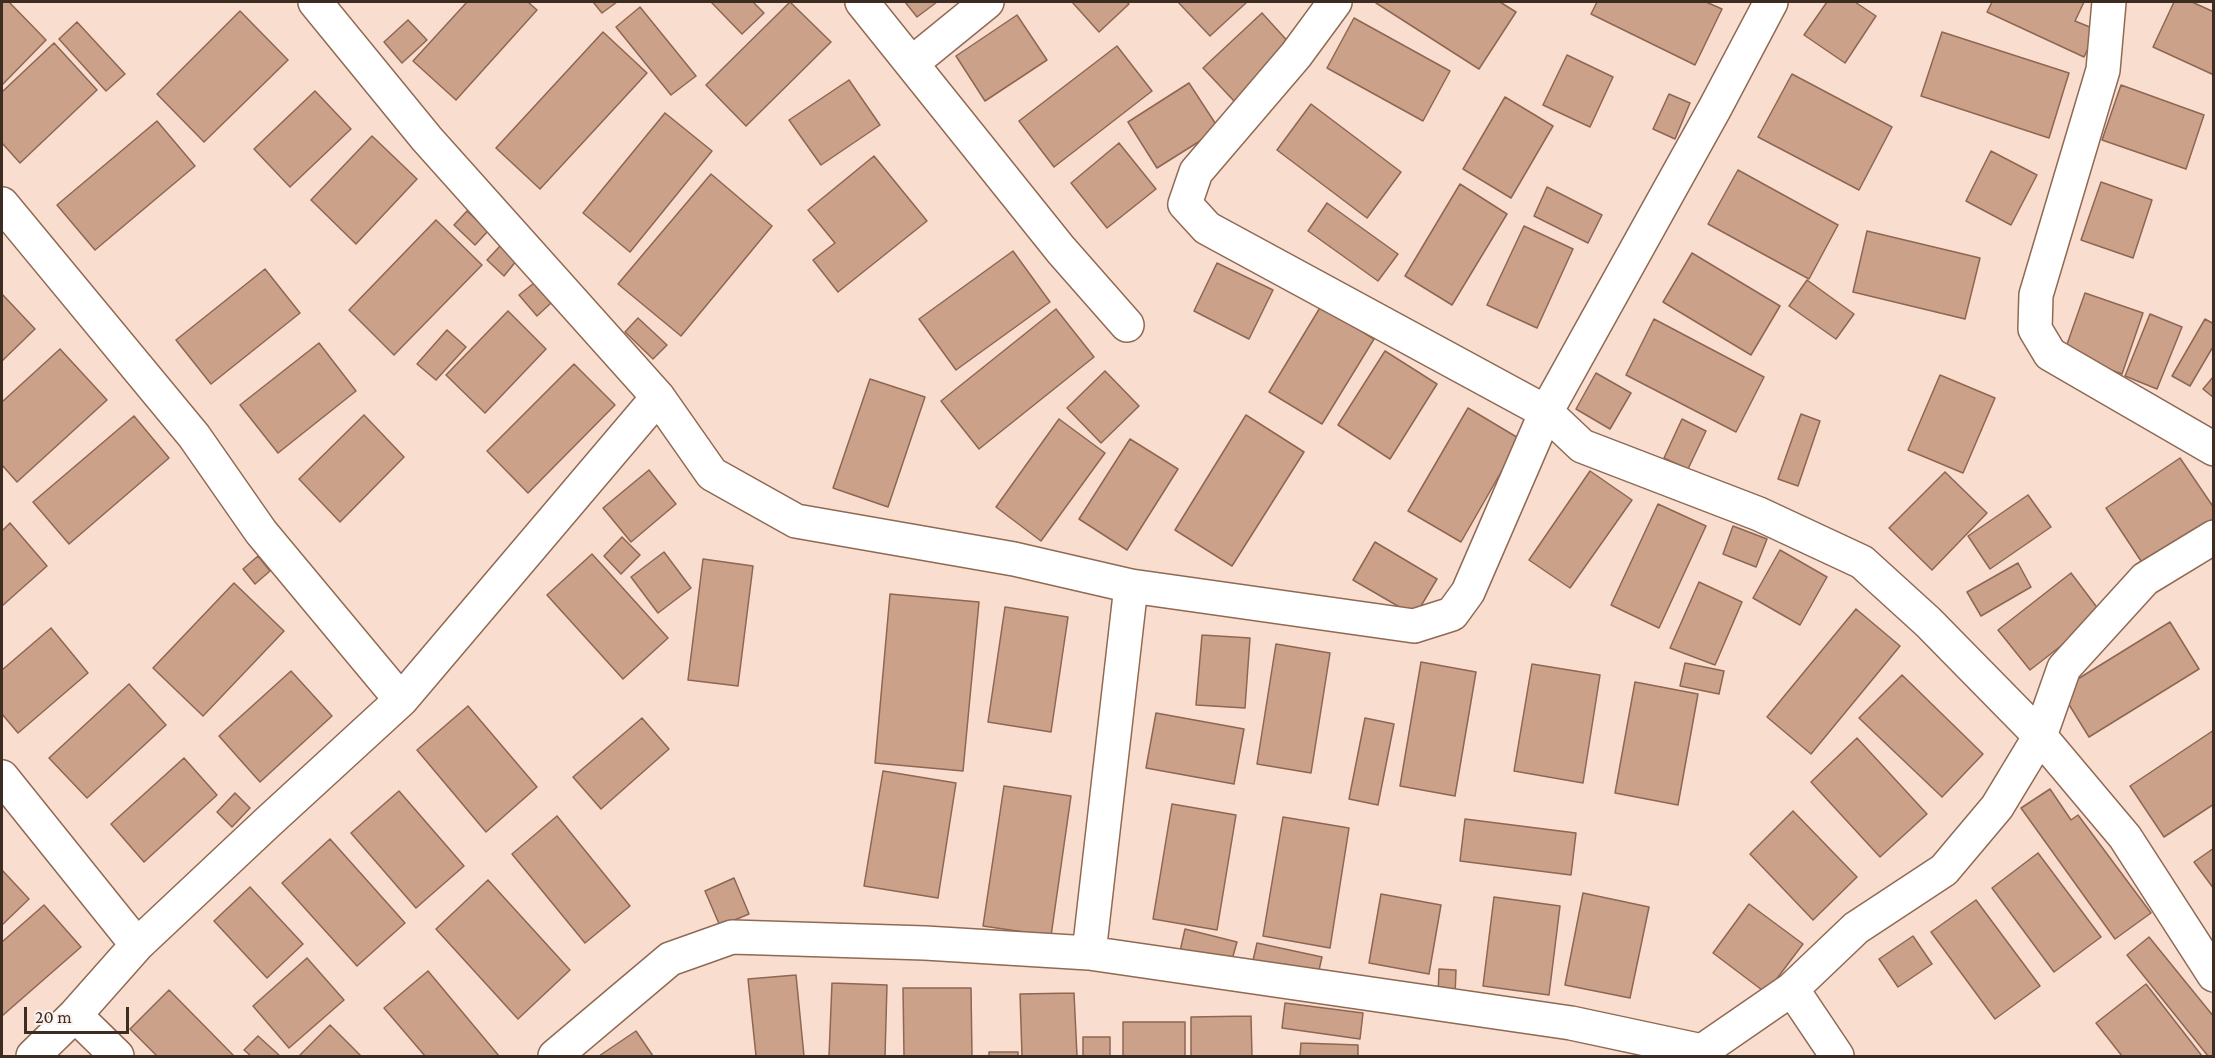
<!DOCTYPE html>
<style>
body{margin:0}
#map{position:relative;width:2215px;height:1058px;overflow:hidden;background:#f9ded0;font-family:"Crimson Pro",serif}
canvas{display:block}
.frame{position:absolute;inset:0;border:3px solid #3d2c22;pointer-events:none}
.scale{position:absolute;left:24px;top:1007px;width:105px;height:27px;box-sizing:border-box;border:3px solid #3d2c22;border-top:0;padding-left:8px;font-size:18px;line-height:21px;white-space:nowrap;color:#3d2c22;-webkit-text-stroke:4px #f9f0eb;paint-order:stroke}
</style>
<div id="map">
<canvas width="2215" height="1058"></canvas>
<div class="frame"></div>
<div class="scale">20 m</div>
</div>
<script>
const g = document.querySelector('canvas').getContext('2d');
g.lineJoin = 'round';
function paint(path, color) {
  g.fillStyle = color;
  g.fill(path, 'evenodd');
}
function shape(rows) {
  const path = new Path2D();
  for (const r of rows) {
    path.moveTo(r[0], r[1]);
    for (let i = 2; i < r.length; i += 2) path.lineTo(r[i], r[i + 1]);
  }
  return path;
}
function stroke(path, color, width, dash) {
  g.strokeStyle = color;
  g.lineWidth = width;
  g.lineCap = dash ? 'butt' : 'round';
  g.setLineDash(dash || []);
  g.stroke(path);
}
const building = shape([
 [2,2,9,2,46,40,2,85,2,2],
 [467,2,528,2,537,10,456,100,413,61,467,2],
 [593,2,617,2,602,13,593,2],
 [711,2,753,2,764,13,742,34,711,2],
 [790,2,831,42,746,126,706,85,790,2],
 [905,2,937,2,917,17,905,2],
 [1072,2,1126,2,1129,4,1099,32,1072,2],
 [1178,2,1247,2,1210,36,1178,2],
 [1377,2,1500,2,1516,12,1479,69,1376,3,1377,2],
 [1597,2,1706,2,1722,9,1695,65,1591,14,1597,2],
 [1827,2,1855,2,1876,16,1845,63,1804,35,1827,2],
 [1992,2,2084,2,2075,21,2097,30,2084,57,1987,12,1992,2],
 [2174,2,2192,2,2214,12,2214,75,2153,47,2174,2],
 [640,7,696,76,671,95,616,27,640,7],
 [240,11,288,60,204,142,157,94,240,11],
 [1262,13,1292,46,1234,101,1203,68,1262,13],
 [1017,15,1047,60,985,101,956,56,1017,15],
 [1354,18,1450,71,1423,121,1327,68,1354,18],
 [408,20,427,40,402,63,384,42,408,20],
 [77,22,125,74,106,91,59,39,77,22],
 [603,32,647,73,540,189,496,148,603,32],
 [1942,32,2069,73,2049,138,1921,96,1942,32],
 [54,43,97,90,20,163,2,143,2,92,54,43],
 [1117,46,1152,91,1054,167,1019,121,1117,46],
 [1567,55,1613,77,1590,127,1543,105,1567,55],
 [1792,74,1892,127,1859,190,1758,137,1792,74],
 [849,80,880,125,821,165,789,120,849,80],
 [1189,83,1219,129,1157,168,1128,122,1189,83],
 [2121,85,2204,115,2186,169,2102,140,2121,85],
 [315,91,351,129,290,187,254,149,315,91],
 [1669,94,1690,103,1675,139,1653,129,1669,94],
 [1505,97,1553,126,1511,198,1463,169,1505,97],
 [1311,104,1401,172,1367,218,1277,150,1311,104],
 [665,113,712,151,630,252,583,213,665,113],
 [157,121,195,166,95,250,57,205,157,121],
 [372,136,417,179,356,244,311,200,372,136],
 [1119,143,1156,189,1107,228,1071,183,1119,143],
 [1991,151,2037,175,2011,225,1966,201,1991,151],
 [874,156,927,221,838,292,813,260,835,243,808,210,874,156],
 [1738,170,1838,225,1809,279,1708,224,1738,170],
 [711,174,772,226,681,336,618,284,711,174],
 [2101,182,2152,200,2133,258,2081,240,2101,182],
 [1460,184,1507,214,1452,305,1405,276,1460,184],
 [1547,187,1602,215,1588,243,1534,216,1547,187],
 [1327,203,1398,254,1378,281,1308,231,1327,203],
 [467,211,488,231,475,245,454,225,467,211],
 [436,220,482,265,394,355,349,310,436,220],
 [1524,226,1573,249,1537,328,1487,305,1524,226],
 [1867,231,1980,258,1965,319,1853,292,1867,231],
 [501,245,517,260,504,276,487,260,501,245],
 [1013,251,1050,302,956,370,919,319,1013,251],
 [1692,253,1780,306,1751,355,1663,302,1692,253],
 [1217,263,1273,290,1249,339,1194,311,1217,263],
 [265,269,300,313,211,384,176,340,265,269],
 [1807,280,1854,314,1836,339,1789,306,1807,280],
 [534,283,551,303,537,316,519,295,534,283],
 [2085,293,2143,313,2122,374,2064,353,2085,293],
 [2,294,35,329,2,361,2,294],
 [1321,306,1374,339,1322,424,1269,392,1321,306],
 [1056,309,1094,357,979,449,941,401,1056,309],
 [508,311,546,349,485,413,446,375,508,311],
 [2150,314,2182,327,2157,389,2125,376,2150,314],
 [638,318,667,345,653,359,625,332,638,318],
 [1654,319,1764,377,1736,432,1626,375,1654,319],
 [2205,319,2214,324,2214,345,2190,386,2172,376,2205,319],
 [447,330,466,347,436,380,417,364,447,330],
 [319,343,356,391,278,453,240,405,319,343],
 [60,349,107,400,17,482,2,465,2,402,60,349],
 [1385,351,1437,384,1390,459,1338,425,1385,351],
 [574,364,615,405,528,493,487,451,574,364],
 [1105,371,1139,406,1101,443,1067,408,1105,371],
 [1596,373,1631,393,1610,429,1576,409,1596,373],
 [1940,375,1995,398,1963,473,1908,450,1940,375],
 [2214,376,2214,398,2203,389,2214,376],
 [870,379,925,397,888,507,833,488,870,379],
 [1468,408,1520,439,1461,542,1408,511,1468,408],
 [1801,414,1820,421,1798,486,1778,479,1801,414],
 [364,415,404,457,340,522,299,479,364,415],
 [1246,415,1304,452,1232,566,1175,530,1246,415],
 [134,416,169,458,69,544,33,502,134,416],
 [1059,419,1105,453,1041,541,996,507,1059,419],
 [1682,419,1706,431,1688,469,1664,458,1682,419],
 [1130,439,1178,469,1127,550,1079,519,1130,439],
 [2180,458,2214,508,2214,520,2145,567,2106,508,2180,458],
 [649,470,676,504,631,542,603,508,649,470],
 [1590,471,1632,500,1570,588,1529,560,1590,471],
 [1945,472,1987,513,1932,570,1889,528,1945,472],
 [2028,495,2051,527,1990,569,1968,536,2028,495],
 [1658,504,1706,526,1659,628,1611,605,1658,504],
 [10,523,47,566,2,606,2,531,10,523],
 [1733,526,1767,539,1756,567,1723,554,1733,526],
 [622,537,640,555,621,574,604,556,622,537],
 [1375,542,1437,579,1415,616,1353,580,1375,542],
 [1780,550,1827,577,1800,625,1753,598,1780,550],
 [664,552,691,588,658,613,631,577,664,552],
 [592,554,668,638,623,679,547,595,592,554],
 [258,556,270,571,255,584,243,569,258,556],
 [703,559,753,566,738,686,688,680,703,559],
 [2018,563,2031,587,1981,616,1967,592,2018,563],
 [2071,573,2102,614,2030,670,1998,630,2071,573],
 [1699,582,1742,602,1715,665,1670,648,1699,582],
 [234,583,284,631,203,716,153,668,234,583],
 [890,594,979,602,963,771,875,763,890,594],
 [1005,607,1068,617,1051,732,988,722,1005,607],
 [1856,609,1900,646,1811,754,1767,717,1856,609],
 [2170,622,2199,669,2089,737,2060,690,2170,622],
 [51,628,88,673,18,733,2,714,2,670,51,628],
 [1202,635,1250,638,1245,708,1196,705,1202,635],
 [1276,644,1330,653,1311,773,1257,764,1276,644],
 [1421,662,1476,672,1455,796,1400,786,1421,662],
 [1685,663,1724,671,1719,694,1680,686,1685,663],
 [1532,664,1600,675,1583,783,1514,771,1532,664],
 [291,671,332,716,260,782,219,736,291,671],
 [1902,675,1983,754,1942,797,1859,718,1902,675],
 [1635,682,1698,694,1678,805,1615,793,1635,682],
 [129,684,166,725,87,798,49,758,129,684],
 [468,706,537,787,486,832,417,750,468,706],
 [1156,713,1244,729,1234,784,1146,768,1156,713],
 [642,718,669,749,601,809,573,777,642,718],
 [1365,718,1394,724,1378,805,1349,799,1365,718],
 [2214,730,2214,804,2164,837,2130,786,2214,730],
 [1857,738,1927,814,1880,857,1811,782,1857,738],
 [184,758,217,795,144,862,111,824,184,758],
 [883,771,956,783,938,898,864,886,883,771],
 [1004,786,1071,796,1051,936,983,926,1004,786],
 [2050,789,2071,820,2078,815,2151,913,2115,939,2021,808,2050,789],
 [399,791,464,866,416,908,351,833,399,791],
 [235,793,250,808,232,827,217,812,235,793],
 [1172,804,1236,815,1217,930,1153,919,1172,804],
 [1793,811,1857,877,1813,920,1750,854,1793,811],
 [557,816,630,906,585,943,512,854,557,816],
 [1283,817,1349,828,1330,948,1263,936,1283,817],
 [1465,819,1576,833,1571,875,1460,861,1465,819],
 [330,839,405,923,357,966,282,883,330,839],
 [2214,848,2214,889,2194,862,2214,848],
 [2038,853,2101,937,2054,972,1992,888,2038,853],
 [2,870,29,899,2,925,2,870],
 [734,878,749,914,720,926,705,891,734,878],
 [488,880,570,970,518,1019,436,929,488,880],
 [250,887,303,944,267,978,214,921,250,887],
 [1583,893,1649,907,1630,998,1565,985,1583,893],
 [1381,894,1441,905,1429,974,1369,963,1381,894],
 [1494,897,1560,906,1549,995,1483,986,1494,897],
 [1976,900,2040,986,1995,1019,1931,932,1976,900],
 [1749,904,1803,944,1766,993,1713,953,1749,904],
 [44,905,81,947,2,1016,2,942,44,905],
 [1185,929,1237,942,1229,970,1179,956,1185,929],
 [1913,936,1932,964,1898,987,1879,959,1913,936],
 [2149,937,2214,1017,2214,1056,2208,1056,2127,955,2149,937],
 [1257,943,1322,957,1316,983,1251,969,1257,943],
 [307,958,344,1000,289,1048,253,1006,307,958],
 [1439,969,1456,970,1455,996,1438,995,1439,969],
 [428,971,499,1056,425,1056,384,1008,428,971],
 [796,975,804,1056,756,1056,748,979,796,975],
 [832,983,887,985,885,1056,829,1056,832,983],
 [2146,984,2202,1056,2122,1056,2096,1023,2146,984],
 [903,988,971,988,972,1056,904,1056,903,988],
 [169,990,234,1056,157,1056,130,1029,169,990],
 [1074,993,1077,1056,1022,1056,1020,994,1074,993],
 [1285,1003,1363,1013,1360,1039,1282,1028,1285,1003],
 [1251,1016,1252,1056,1191,1056,1191,1017,1251,1016],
 [1123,1022,1185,1022,1185,1056,1123,1056,1123,1022],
 [330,1025,361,1056,299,1056,330,1025],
 [636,1031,653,1056,599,1056,636,1031],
 [258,1036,280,1056,251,1056,244,1050,258,1036],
 [1083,1037,1110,1037,1110,1056,1083,1056,1083,1037],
 [1301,1043,1358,1045,1358,1056,1300,1056,1301,1043],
 [989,1052,1018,1052,1018,1056,989,1056,989,1052]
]);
paint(building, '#cba18a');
stroke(building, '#8e6651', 1.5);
const minor = shape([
 [315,2,427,139,658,397,712,474,796,521,1014,559,1131,586,1414,626,1452,614,1468,592,1546,412,1715,108,1771,2],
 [862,2,1061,250,1127,325],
 [1335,2,1296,55,1196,172,1185,204,1207,228,1546,412,1582,446,1759,514,1862,562,1928,622,2040,736,2125,837,2214,975],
 [2109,2,2103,70,2036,295,2035,329,2050,354,2214,449],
 [912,63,987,2],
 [2,204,194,436,261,532,401,700],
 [2,777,137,945],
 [1089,953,1131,586],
 [1792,989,1856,928,1944,870,1997,807,2040,736,2064,668,2145,579,2214,537],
 [75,1015,117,1056],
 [33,1056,75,1015,137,945,268,822,401,700,658,397],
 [555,1056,670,959,732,937,925,943,1089,953,1571,1023,1702,1051,1792,989,1837,1056]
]);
stroke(minor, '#906953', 36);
stroke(minor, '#fff', 33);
</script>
